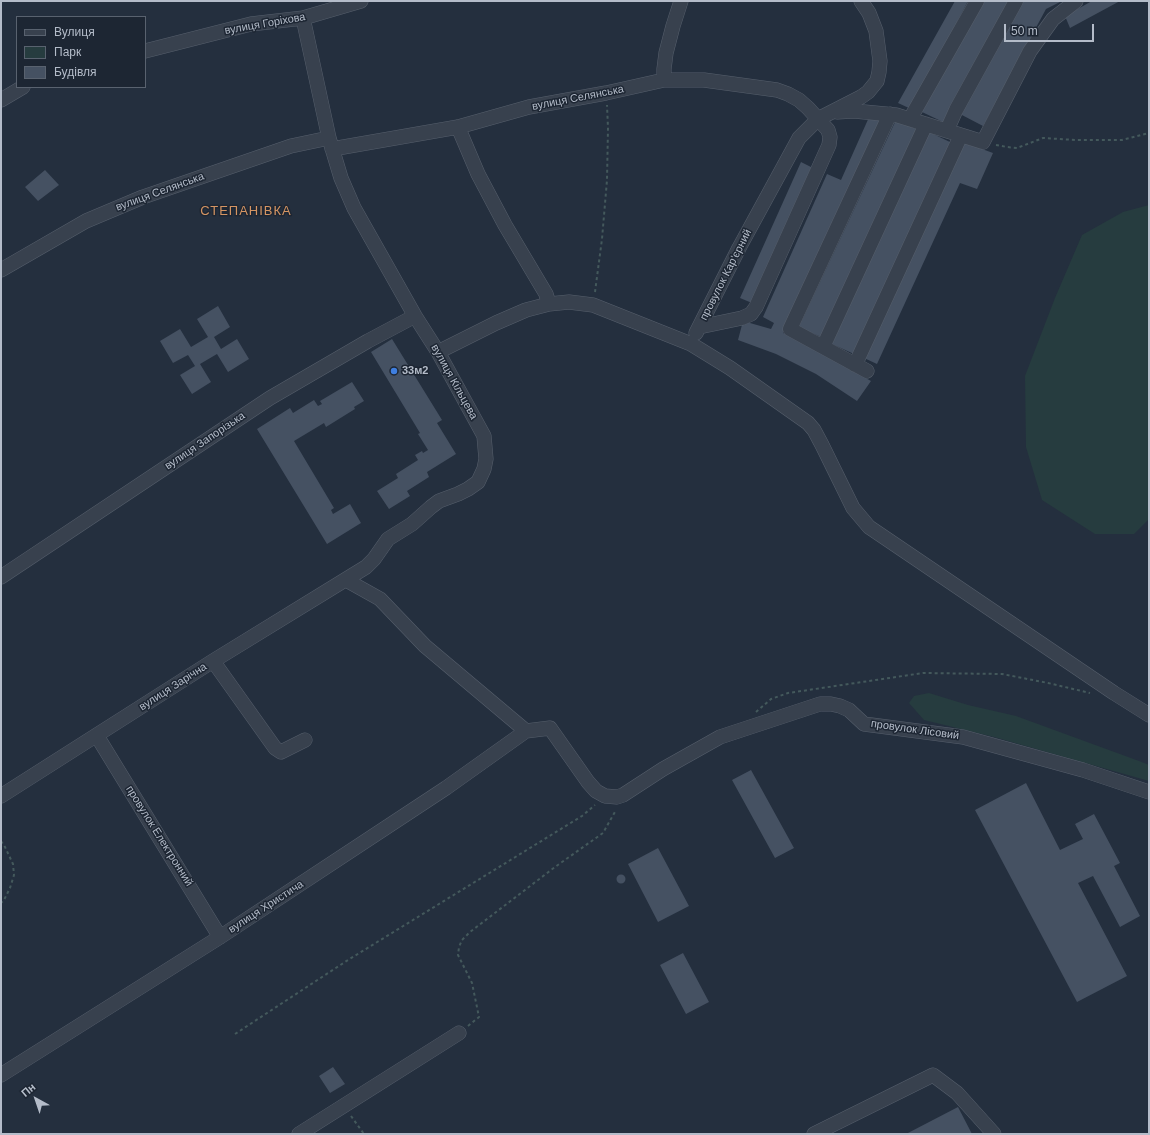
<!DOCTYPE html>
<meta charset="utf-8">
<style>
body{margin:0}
#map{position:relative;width:1150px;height:1135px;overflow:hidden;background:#242f3e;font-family:Arial,sans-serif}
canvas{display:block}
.frame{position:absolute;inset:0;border:2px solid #b4bcc9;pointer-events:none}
.legend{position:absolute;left:16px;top:16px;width:130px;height:72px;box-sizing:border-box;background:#1d2633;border:1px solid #59626f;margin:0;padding:5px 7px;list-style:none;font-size:12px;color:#b4bcc9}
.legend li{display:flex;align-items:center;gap:8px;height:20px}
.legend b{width:20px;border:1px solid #59626f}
.north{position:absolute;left:16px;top:1079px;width:40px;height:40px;-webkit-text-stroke:3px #1d2633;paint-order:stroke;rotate:320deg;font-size:11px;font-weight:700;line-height:16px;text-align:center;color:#b4bcc9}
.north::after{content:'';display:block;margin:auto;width:14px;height:18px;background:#b4bcc9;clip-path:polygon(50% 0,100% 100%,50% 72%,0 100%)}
.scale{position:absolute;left:1004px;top:24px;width:90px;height:18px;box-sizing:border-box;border:2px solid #b4bcc9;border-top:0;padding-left:5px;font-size:12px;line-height:14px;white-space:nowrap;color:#b4bcc9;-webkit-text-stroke:3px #1d2633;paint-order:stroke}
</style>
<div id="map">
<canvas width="1150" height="1135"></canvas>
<div class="frame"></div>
<ul class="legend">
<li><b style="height:5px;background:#38414e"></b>Вулиця</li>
<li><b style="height:11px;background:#263c3f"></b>Парк</li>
<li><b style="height:11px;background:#455162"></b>Будівля</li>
</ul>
<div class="north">Пн</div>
<div class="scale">50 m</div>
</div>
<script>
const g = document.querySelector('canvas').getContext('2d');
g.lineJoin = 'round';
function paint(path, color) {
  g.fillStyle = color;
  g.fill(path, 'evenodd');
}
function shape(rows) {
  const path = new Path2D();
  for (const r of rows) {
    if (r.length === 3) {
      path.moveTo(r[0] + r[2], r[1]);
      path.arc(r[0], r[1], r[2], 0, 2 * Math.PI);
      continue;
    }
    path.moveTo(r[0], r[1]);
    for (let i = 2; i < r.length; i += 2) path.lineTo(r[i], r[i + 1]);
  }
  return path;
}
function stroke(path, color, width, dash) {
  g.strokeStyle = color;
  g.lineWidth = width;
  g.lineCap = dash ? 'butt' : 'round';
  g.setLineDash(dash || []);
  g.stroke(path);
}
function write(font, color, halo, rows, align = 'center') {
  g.font = font + ' Arial,sans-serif';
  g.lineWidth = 3;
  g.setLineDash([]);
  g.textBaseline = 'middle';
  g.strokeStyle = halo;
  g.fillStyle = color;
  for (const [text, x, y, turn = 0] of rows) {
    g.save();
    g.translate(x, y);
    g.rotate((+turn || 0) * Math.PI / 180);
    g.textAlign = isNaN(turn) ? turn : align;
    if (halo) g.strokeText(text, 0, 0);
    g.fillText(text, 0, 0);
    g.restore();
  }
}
paint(shape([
 [1149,205,1149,519,1134,534,1095,534,1042,500,1026,447,1025,376,1055,298,1082,235,1123,212],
 [929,693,968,705,1016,716,1139,761,1149,765,1149,781,994,737,924,720,909,703,914,696]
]), '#263c3f');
paint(shape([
 [955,1,968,1,911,109,898,103],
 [983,1,1011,1,943,122,922,112],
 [1023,1,1062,1,1046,9,983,126,960,114],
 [1092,1,1120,1,1070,28,1065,16],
 [870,115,884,121,783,333,790,335,871,381,857,401,816,374,776,354,738,340,743,321,771,329,774,323,763,317,827,174,841,180],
 [896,120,918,130,821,337,799,327],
 [929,132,952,143,854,354,832,344],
 [963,142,993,153,977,189,960,183,877,364,864,358],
 [801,162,813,168,752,303,740,298],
 [45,170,59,185,38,201,25,187],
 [218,306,230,327,214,337,221,349,237,339,249,359,228,372,217,354,200,364,211,382,192,394,180,375,195,366,188,355,173,363,160,341,180,329,191,347,208,337,197,319],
 [392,339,442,420,437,423,456,454,427,472,429,477,407,491,410,496,389,509,377,491,398,478,396,474,418,460,415,455,422,451,423,453,428,450,418,434,420,433,371,352],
 [352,382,364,401,354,407,355,409,326,427,324,423,294,441,334,508,331,510,333,514,350,504,361,523,327,544,257,429,290,408,293,413,314,400,318,406,322,404,320,401],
 [751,770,794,848,775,858,732,780],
 [1026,783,1060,850,1083,839,1075,824,1094,814,1120,863,1114,866,1140,916,1120,927,1093,876,1078,883,1127,976,1077,1002,975,810],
 [658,848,689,906,658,922,628,864],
 [621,879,4.5],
 [683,953,709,1002,686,1014,660,965],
 [333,1067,345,1084,330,1093,319,1076],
 [958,1107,972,1134,906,1134]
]), '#455162');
const minor = shape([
 [145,51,251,24,303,18,361,1],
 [664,80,664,69,666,53,673,26,681,1],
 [1,100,23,87],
 [837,112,854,111,896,115,983,142,1030,51,1053,19,1076,1],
 [910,119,977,1],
 [458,127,478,174,505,225,546,294,549,304],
 [947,130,956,110,1016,1],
 [332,149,458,127,529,107,606,93,664,80,704,80,777,90,788,94,799,100,808,108,828,130,830,137,829,145,756,307,751,314,742,318,699,327],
 [1,270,86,221,143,197,291,146,329,138],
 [696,333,739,248,799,138,818,119,861,97,868,92,877,81,879,72,880,61,876,31,869,13,861,1],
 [823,347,926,124],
 [438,352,496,323,526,310,549,304,569,302,593,305,691,344,730,368,808,423,814,430,822,445,853,508,869,527,1114,693,1149,715],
 [855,365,961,135],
 [867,371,790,329,890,114],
 [1,577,270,398,368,341,415,316],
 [346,580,380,599,425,646,526,731,550,728,588,782,596,791,605,796,617,797,623,795,663,769,720,737,820,704,831,704,840,706,849,710,864,724,963,737,1083,770,1149,792],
 [213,661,275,748,281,752,305,740],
 [97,736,220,937],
 [1,796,213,661,366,567,374,559,388,539,412,524,431,507,439,501,458,494,468,489,478,482,484,469,486,459,484,436,438,352,415,316,354,208,341,178,329,138,303,18],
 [1,1075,220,937,446,788,526,731],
 [299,1134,459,1033],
 [814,1134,933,1075,957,1093,994,1134]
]);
stroke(minor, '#565f6c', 15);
stroke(shape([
 [996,145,1007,147,1017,148,1043,138,1076,140,1122,140,1149,133],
 [595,292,602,239,607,180,608,128,607,105],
 [756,712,771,699,788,693,923,673,1002,674,1048,683,1090,693],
 [1,841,5,847,13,864,14,875,10,888,4,900,1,903],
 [468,1026,479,1017,472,983,458,955,459,947,462,940,470,932,555,867,603,833,616,810],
 [235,1034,348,960,582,816,595,805],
 [351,1116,364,1134]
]), '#44595c', 2, [3, 3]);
stroke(minor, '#38414e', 14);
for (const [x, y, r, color] of [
 [394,371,4,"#3f7fe0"]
]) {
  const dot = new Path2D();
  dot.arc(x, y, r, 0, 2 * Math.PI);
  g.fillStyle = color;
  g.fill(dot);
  stroke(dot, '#1d2633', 1.5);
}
write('11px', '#b4bcc9', '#1d2633', [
 ["вулиця Горіхова",265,24,-10],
 ["вулиця Селянська",578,98,-11],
 ["вулиця Селянська",160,192,-20],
 ["провулок Кар'єрний",726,275,-63],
 ["вулиця Кільцева",454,382,61],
 ["вулиця Запорізька",205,441,-34],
 ["вулиця Зарічна",173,687,-33],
 ["провулок Лісовий",915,730,8],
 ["провулок Електронний",159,836,58],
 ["вулиця Христича",266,907,-33]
]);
write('bold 11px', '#b4bcc9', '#1d2633', [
 ["33м2",402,371]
], 'left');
g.letterSpacing = '1px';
write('13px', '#d59563', '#1d2633', [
 ["СТЕПАНІВКА",246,211]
]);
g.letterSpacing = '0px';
</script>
